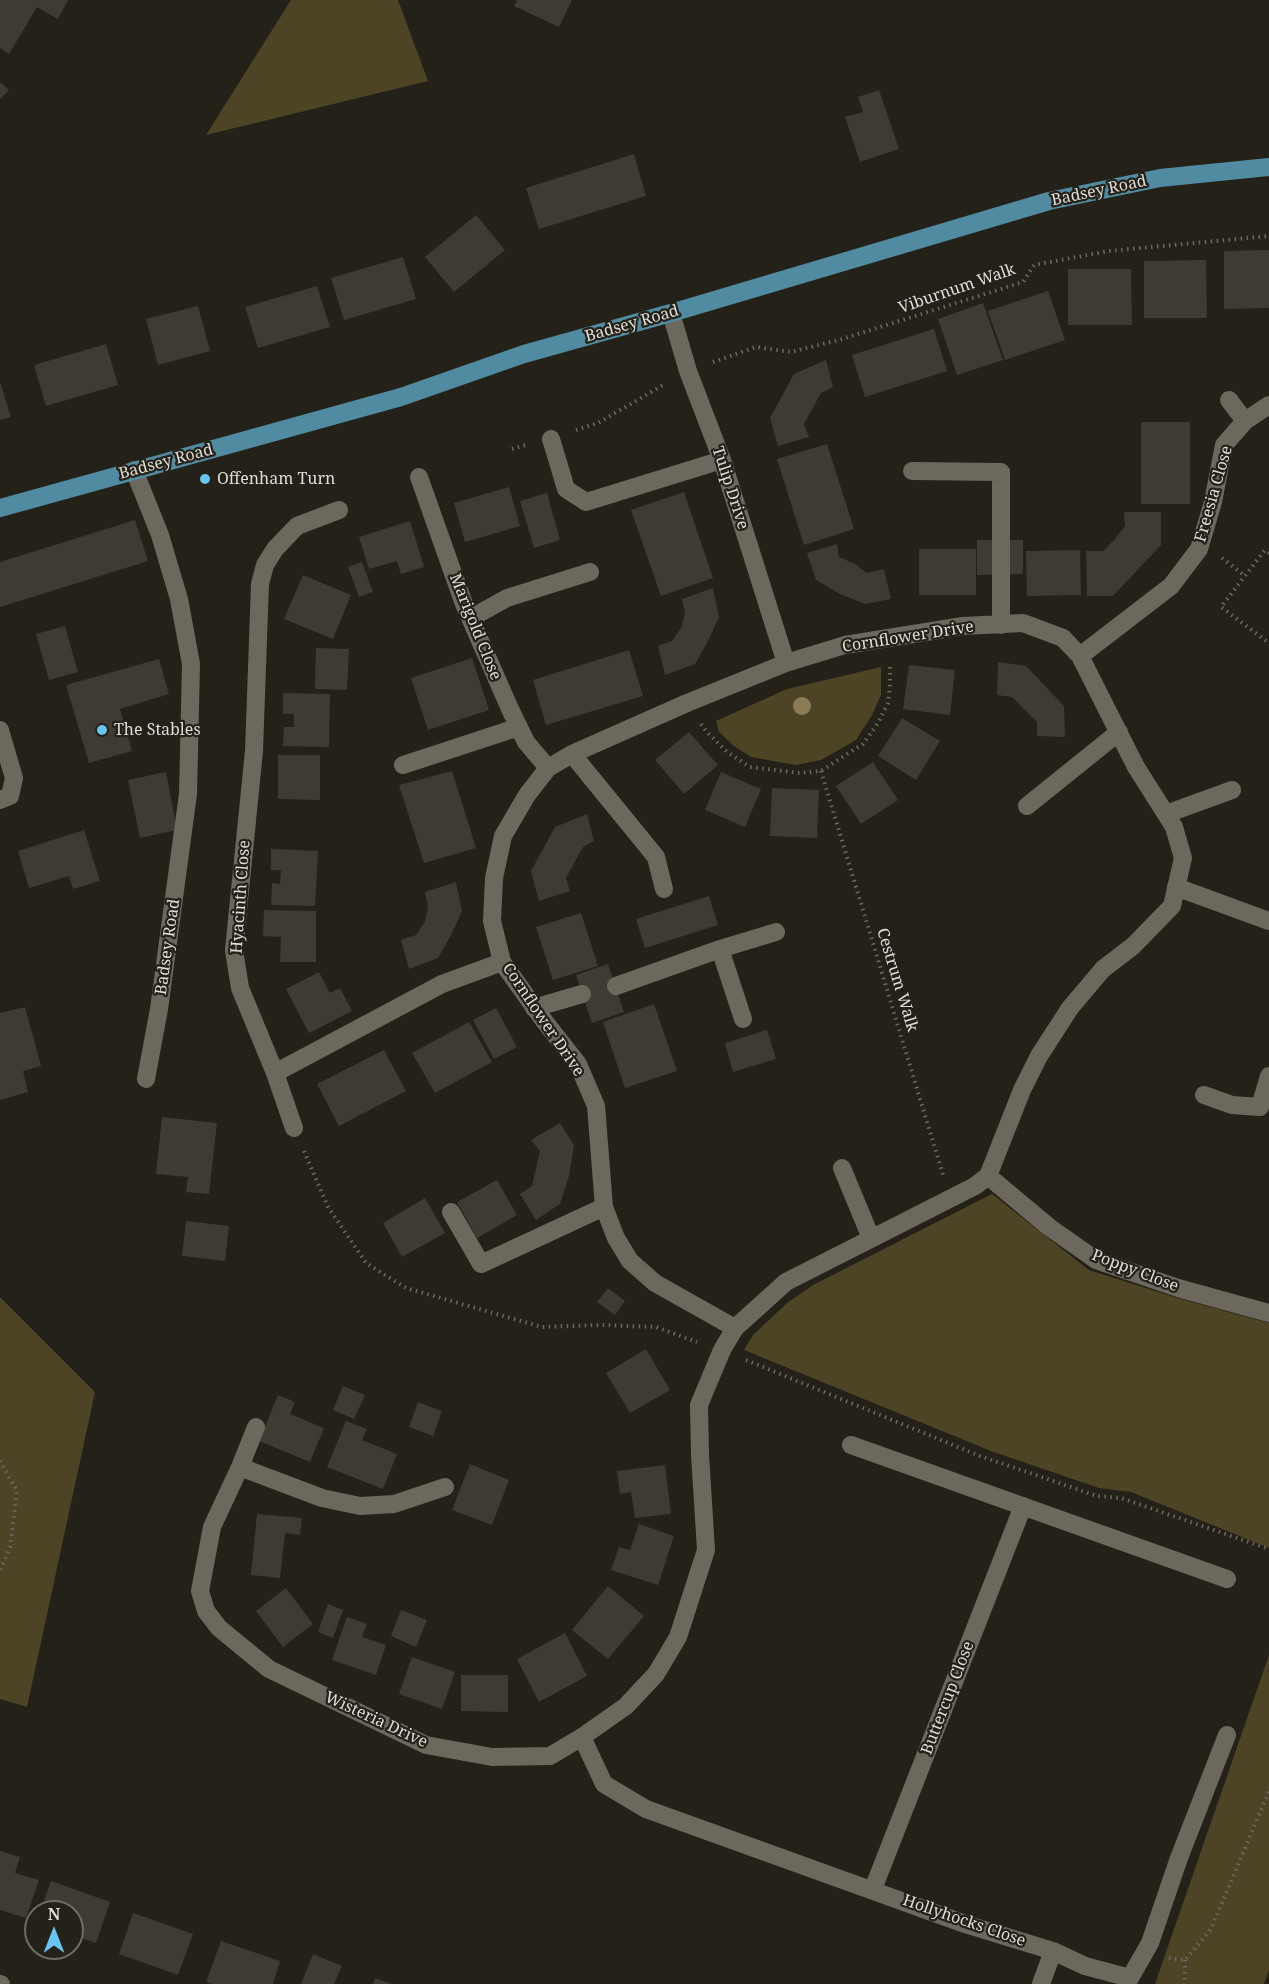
<!DOCTYPE html>
<style>
body{margin:0}
#map{position:relative;width:1269px;height:1984px;overflow:hidden;background:#242118;font-family:"Noto Serif",serif}
canvas{display:block}
.north{position:absolute;left:24px;top:1900px;width:60px;height:60px;box-sizing:border-box;background:#242118;border:2px solid #6f6c64;border-radius:50%;rotate:0deg;font-size:16px;font-weight:700;line-height:24px;text-align:center;color:#dfddd7}
.north::after{content:'';display:block;margin:auto;width:21px;height:27px;background:#68c4f0;clip-path:polygon(50% 0,100% 100%,50% 72%,0 100%)}
</style>
<div id="map">
<canvas width="1269" height="1984"></canvas>
<div class="north">N</div>
</div>
<script>
const g = document.querySelector('canvas').getContext('2d');
g.lineJoin = 'round';
function paint(path, color) {
  g.fillStyle = color;
  g.fill(path, 'evenodd');
}
function shape(rows) {
  const path = new Path2D();
  for (const r of rows) {
    path.moveTo(r[0], r[1]);
    for (let i = 2; i < r.length; i += 2) path.lineTo(r[i], r[i + 1]);
  }
  return path;
}
function stroke(path, color, width, dash) {
  g.strokeStyle = color;
  g.lineWidth = width;
  g.lineCap = dash ? 'butt' : 'round';
  g.setLineDash(dash || []);
  g.stroke(path);
}
function write(font, color, halo, rows, align = 'center') {
  g.font = font + ' "Noto Serif",serif';
  g.lineWidth = 4.5;
  g.setLineDash([]);
  g.textBaseline = 'middle';
  g.strokeStyle = halo;
  g.fillStyle = color;
  for (const [text, x, y, turn = 0] of rows) {
    g.save();
    g.translate(x, y);
    g.rotate((+turn || 0) * Math.PI / 180);
    g.textAlign = isNaN(turn) ? turn : align;
    if (halo) g.strokeText(text, 0, 0);
    g.fillText(text, 0, 0);
    g.restore();
  }
}
paint(shape([
 [291,0,398,0,428,81,206,135],
 [881,667,881,695,872,715,856,740,821,760,796,765,751,757,734,746,719,732,716,721,787,689],
 [992,1194,1089,1270,1174,1297,1269,1323,1269,1548,1131,1492,1099,1488,991,1451,744,1350,753,1335,787,1303,813,1285],
 [0,1297,95,1392,27,1707,0,1699],
 [1269,1655,1269,1970,1264,1984,1155,1984]
]), '#4d4325');
paint(shape([
 [0,0,68,0,58,19,37,7,9,54,0,48],
 [517,0,572,0,559,27,514,6],
 [0,82,9,90,0,99],
 [879,90,899,149,860,162,845,117,863,112,858,97],
 [634,154,646,196,539,229,526,188],
 [476,215,505,250,454,292,425,257],
 [1269,250,1269,308,1224,309,1224,251],
 [403,257,416,299,344,320,331,278],
 [1206,260,1207,318,1144,318,1144,261],
 [1068,269,1131,269,1132,325,1068,325],
 [317,286,330,327,258,348,245,307],
 [1048,291,1065,340,1005,360,988,311],
 [983,303,1003,360,957,375,938,319],
 [198,306,210,351,158,365,146,319],
 [934,329,947,371,865,397,852,355],
 [106,344,118,385,46,406,34,365],
 [826,360,833,387,821,393,804,424,809,437,778,446,770,418,794,374],
 [0,382,11,417,0,420],
 [1141,422,1190,422,1190,504,1141,504],
 [827,444,854,529,804,545,777,459],
 [509,487,520,526,465,542,454,503],
 [684,492,713,578,661,596,631,510],
 [547,493,560,540,534,548,520,501],
 [1124,512,1161,512,1161,545,1113,596,1087,596,1086,551,1103,551,1114,540,1125,526],
 [135,520,148,561,0,607,0,562],
 [410,521,424,567,401,574,397,561,369,569,359,537],
 [977,540,1023,540,1023,574,977,575],
 [837,544,839,557,855,564,867,573,884,569,891,599,865,604,840,594,816,580,807,553],
 [919,549,976,549,976,595,919,595],
 [1080,550,1081,595,1027,596,1026,551],
 [362,562,373,592,359,597,348,567],
 [303,575,351,595,333,639,284,619],
 [713,588,719,617,708,641,695,664,665,675,658,646,672,641,681,628,685,613,682,599],
 [65,626,78,672,49,680,36,634],
 [316,648,349,649,347,690,315,689],
 [629,650,643,696,546,725,533,680],
 [472,658,489,710,428,730,411,678],
 [159,659,169,694,120,709,132,751,89,763,66,685],
 [998,662,1026,666,1064,706,1065,737,1037,736,1037,722,1012,697,997,695],
 [909,665,955,670,950,715,903,709],
 [283,693,330,694,329,747,283,746,284,727,294,727,294,714,283,714],
 [902,718,940,741,916,780,878,756],
 [689,732,718,765,684,794,655,760],
 [278,755,320,755,320,800,278,799],
 [873,762,898,800,861,824,836,786],
 [452,771,476,848,424,863,399,785],
 [166,772,177,830,140,838,128,780],
 [721,772,761,789,745,827,705,810],
 [772,788,819,790,817,838,770,836],
 [587,814,594,841,583,847,566,878,570,891,539,901,531,871,555,827],
 [84,830,100,881,73,889,69,876,29,888,18,851],
 [271,849,318,851,315,906,271,905,272,883,280,884,281,870,271,870],
 [456,882,462,911,451,935,438,958,409,969,401,940,416,935,425,922,428,907,425,892],
 [709,896,718,925,645,948,636,919],
 [264,910,316,911,316,962,280,962,281,937,263,936],
 [581,913,598,966,553,980,536,927],
 [608,964,624,1012,592,1023,576,975],
 [319,972,330,993,340,988,352,1011,309,1033,286,989],
 [654,1004,677,1071,625,1088,603,1022],
 [25,1007,41,1066,23,1071,28,1092,0,1100,0,1013],
 [496,1008,517,1047,494,1059,473,1020],
 [469,1022,492,1062,435,1093,412,1053],
 [767,1030,776,1059,733,1072,725,1043],
 [384,1050,406,1091,339,1126,317,1084],
 [162,1117,217,1123,209,1194,186,1192,188,1177,156,1174],
 [560,1123,574,1145,569,1176,560,1204,536,1220,520,1194,532,1186,540,1151,531,1140],
 [497,1180,517,1215,477,1238,457,1202],
 [425,1198,445,1233,402,1257,383,1223],
 [186,1221,229,1226,225,1261,182,1256],
 [608,1288,625,1301,615,1315,597,1302],
 [646,1349,670,1390,630,1413,606,1373],
 [343,1386,365,1395,354,1419,333,1410],
 [278,1395,295,1402,290,1414,324,1428,310,1462,259,1441],
 [418,1402,442,1411,433,1436,409,1427],
 [346,1421,367,1429,362,1440,397,1454,383,1489,327,1467],
 [470,1464,509,1480,492,1525,452,1510],
 [665,1465,671,1514,635,1518,631,1492,620,1494,617,1471],
 [257,1514,302,1518,300,1535,285,1533,280,1578,251,1575],
 [639,1524,674,1536,658,1585,611,1570,619,1547,630,1550],
 [608,1586,644,1616,608,1659,572,1630],
 [286,1588,313,1624,283,1647,256,1611],
 [328,1604,343,1610,333,1638,318,1632],
 [401,1610,427,1620,416,1647,391,1636],
 [347,1617,367,1624,362,1637,386,1645,376,1675,332,1660],
 [565,1633,587,1676,539,1702,517,1659],
 [412,1657,455,1672,442,1709,399,1694],
 [461,1675,508,1675,508,1712,461,1711],
 [0,1851,20,1857,15,1873,39,1880,26,1918,0,1910],
 [51,1881,110,1902,96,1943,72,1935,72,1912,40,1912],
 [133,1913,193,1934,178,1975,119,1954],
 [221,1941,280,1961,273,1984,213,1984,206,1982],
 [313,1954,342,1966,334,1984,301,1984],
 [375,1978,392,1984,373,1984]
]), '#3f3b32');
stroke(shape([
 [582,994,616,986]
]), '#403d35', 18, [18, 9]);
stroke(shape([
 [713,362,756,347,791,352,839,340,1023,282,1034,265,1109,251,1269,236],
 [576,430,598,423,665,384],
 [512,449,526,445],
 [1269,553,1265,550,1221,607,1269,643],
 [1222,558,1245,576],
 [701,724,706,731,727,752,750,767,800,773,821,771,863,744,878,723,888,703,890,684,890,664],
 [821,771,943,1175],
 [304,1151,328,1207,366,1263,406,1288,542,1327,601,1325,656,1327,697,1342],
 [746,1360,980,1456,1097,1496,1121,1498,1269,1549],
 [0,1461,17,1491,10,1547,0,1571],
 [1169,1958,1185,1960,1211,1929,1269,1791],
 [1185,1960,1185,1984]
]), '#6b6961', 4, [1.5, 4.5]);
stroke(shape([
 [671,313,688,371,722,460,786,663],
 [1229,400,1245,421],
 [551,439,566,489,586,502,722,460],
 [134,470,160,535,179,599,191,664,188,794,159,1009,146,1079],
 [912,471,1001,472,1001,625],
 [419,477,464,604,510,709,526,742,548,768],
 [471,618,507,598,590,572],
 [1080,656,1171,586,1199,549,1213,502,1224,445,1245,421,1269,405],
 [0,730,14,778,10,796,0,800],
 [572,754,656,857,664,889],
 [403,765,519,727],
 [1027,806,1119,732],
 [1166,814,1232,790],
 [1176,887,1269,921],
 [720,949,776,932],
 [616,986,720,949,743,1019],
 [534,1008,582,994],
 [275,1073,240,988,234,950,254,751,260,584,265,565,275,549,297,526,339,510],
 [1204,1095,1232,1105,1260,1107,1269,1076],
 [294,1128,275,1073,442,984,502,962],
 [842,1168,871,1238],
 [988,1176,1049,1227,1096,1260,1178,1288,1269,1313],
 [451,1212,481,1264,604,1207],
 [256,1427,240,1467,212,1527,200,1591,206,1611,219,1628,269,1669,426,1745,492,1757,550,1756,582,1737,626,1706,656,1674,678,1637,706,1550,700,1455,699,1405,722,1350,735,1328,786,1282,975,1186,988,1176,1022,1090,1039,1056,1070,1008,1103,969,1133,946,1172,906,1183,858,1174,827,1136,767,1080,656,1063,638,1023,623,963,626,845,645,786,663,687,703,572,754,548,768,527,795,503,836,494,878,492,921,502,962,545,1022,578,1064,596,1106,604,1207,616,1238,630,1261,655,1283,735,1328],
 [851,1445,1227,1579],
 [240,1467,322,1498,360,1506,394,1504,445,1487],
 [582,1737,604,1784,646,1809,965,1924,1053,1951,1085,1966,1130,1978,1150,1943,1179,1858,1227,1735],
 [873,1889,1023,1506],
 [0,1984,1,1984],
 [1041,1984,1053,1951]
]), '#6c685e', 18);
stroke(shape([
 [0,508,401,397,524,354,671,313,1049,201,1160,178,1269,167]
]), '#508ba2', 18);
g.fillStyle = '#897c57';
for (const [x, y] of [
 [802,706]
]) {
  g.beginPath();
  g.arc(x, y, 9, 0, 2 * Math.PI);
  g.fill();
}
for (const [x, y, r, color] of [
 [205,479,6,"#68c4f0"],
 [102,730,6,"#68c4f0"]
]) {
  const dot = new Path2D();
  dot.arc(x, y, r, 0, 2 * Math.PI);
  g.fillStyle = color;
  g.fill(dot);
  stroke(dot, '#242118', 2);
}
write('16px', '#dfddd7', '#242118', [
 ["Badsey Road",1099,191,-12],
 ["Viburnum Walk",957,289,-19],
 ["Badsey Road",632,324,-16],
 ["Badsey Road",166,462,-15],
 ["Tulip Drive",730,488,72],
 ["Freesia Close",1214,494,-74],
 ["Marigold Close",475,627,68],
 ["Cornflower Drive",908,637,-9],
 ["Hyacinth Close",241,897,-86],
 ["Badsey Road",168,947,-82],
 ["Cestrum Walk",897,980,73],
 ["Cornflower Drive",543,1020,56],
 ["Poppy Close",1135,1271,21],
 ["Buttercup Close",948,1698,-69],
 ["Wisteria Drive",376,1720,25],
 ["Hollyhocks Close",964,1921,19]
]);
write('16px', '#dfddd7', '#242118', [
 ["Offenham Turn",217,479],
 ["The Stables",114,730]
], 'left');
</script>
